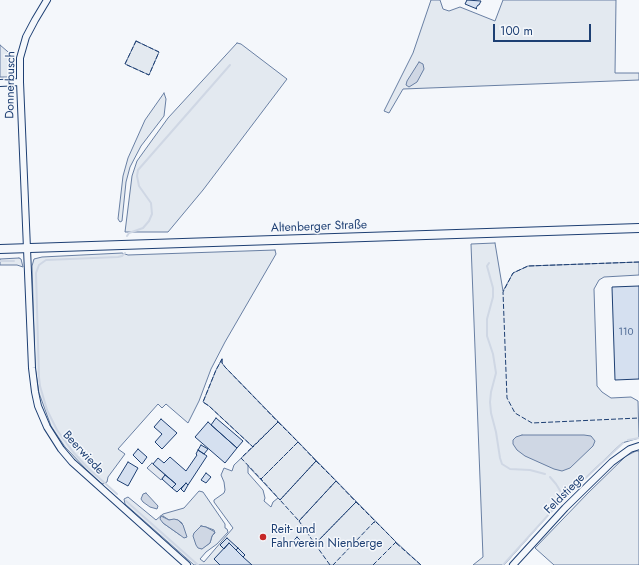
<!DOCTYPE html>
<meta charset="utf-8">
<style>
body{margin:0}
#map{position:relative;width:639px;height:565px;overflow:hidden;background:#f4f7fb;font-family:Jost,sans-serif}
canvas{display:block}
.scale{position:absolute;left:493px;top:24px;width:98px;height:18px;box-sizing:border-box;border:2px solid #1d3f73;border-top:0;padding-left:5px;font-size:12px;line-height:14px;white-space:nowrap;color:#1d3f73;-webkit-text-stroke:3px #f4f7fb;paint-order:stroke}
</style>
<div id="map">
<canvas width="639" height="565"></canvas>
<div class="scale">100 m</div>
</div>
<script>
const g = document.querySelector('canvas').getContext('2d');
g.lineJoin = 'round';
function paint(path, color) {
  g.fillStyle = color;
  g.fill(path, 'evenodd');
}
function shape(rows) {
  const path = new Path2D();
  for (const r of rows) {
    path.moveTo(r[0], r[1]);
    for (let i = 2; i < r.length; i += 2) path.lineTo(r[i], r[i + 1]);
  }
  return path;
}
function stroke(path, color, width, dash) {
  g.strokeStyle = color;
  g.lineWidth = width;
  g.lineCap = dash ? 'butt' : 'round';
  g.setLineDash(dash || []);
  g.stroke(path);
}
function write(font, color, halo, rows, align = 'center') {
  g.font = font + ' Jost,sans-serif';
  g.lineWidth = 3;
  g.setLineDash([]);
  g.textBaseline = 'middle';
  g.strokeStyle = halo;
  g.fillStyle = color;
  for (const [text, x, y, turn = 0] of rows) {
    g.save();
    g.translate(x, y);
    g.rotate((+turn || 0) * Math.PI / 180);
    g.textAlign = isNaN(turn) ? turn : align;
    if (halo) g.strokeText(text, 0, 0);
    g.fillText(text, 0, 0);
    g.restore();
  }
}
const green = shape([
 [431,0,440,0,443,9,449,11,460,7,495,21,503,0,616,0,615,73,639,73,639,80,403,89,389,113,384,111,413,53,431,0],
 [136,41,159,52,149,75,125,64,136,41],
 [237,43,241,44,287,79,203,190,168,232,125,232,132,176,137,161,168,118,237,43],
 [0,45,14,57,13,71,8,77,0,77,0,45],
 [164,93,166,99,164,116,141,146,130,167,126,182,122,221,120,222,118,219,123,176,128,158,145,120,164,93],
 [495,243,503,291,513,273,528,266,639,262,639,275,604,277,599,280,594,289,597,386,602,392,611,398,631,397,638,401,639,438,622,443,561,501,504,565,473,565,483,557,471,244,495,243],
 [275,250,276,254,225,342,211,369,199,401,188,423,166,404,162,408,158,404,118,449,125,454,108,477,107,482,103,484,101,483,87,470,65,447,51,426,39,393,35,367,32,266,34,259,42,257,122,253,128,255,275,250],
 [19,258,21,259,23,267,17,265,0,265,0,259,19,258],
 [222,359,222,363,225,367,396,542,421,565,194,565,125,504,124,499,128,497,156,520,163,514,184,508,199,491,203,492,225,524,225,528,227,529,228,532,217,544,206,552,200,559,204,562,233,528,214,502,214,500,224,493,225,490,224,482,221,475,224,468,232,471,234,465,253,447,209,406,203,402,216,370,222,359],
 [248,466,278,498,273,502,271,507,264,501,265,498,263,490,248,473,248,466],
 [163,516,169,520,178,520,182,523,184,531,180,535,163,523,163,516],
 [201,526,206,527,214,530,215,533,212,536,210,543,201,549,196,531,201,526],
 [636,451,639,451,639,565,554,565,535,548,588,493,626,456,636,451]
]);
paint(green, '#e3e9f0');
stroke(green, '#687fa3', 1);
const parking = shape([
 [152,463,165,475,161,480,147,468,152,463]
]);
paint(parking, '#e3e8f0');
stroke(parking, '#687fa3', 1);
const water = shape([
 [419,62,423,64,424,69,417,82,409,87,406,85,407,81,419,62],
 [522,435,584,435,591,436,595,441,593,446,570,468,562,471,554,469,525,456,517,450,513,444,513,440,516,437,522,435],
 [146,493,158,506,157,509,150,507,143,502,141,499,143,494,146,493],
 [161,516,169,520,174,519,178,520,183,525,187,537,184,538,180,535,163,523,160,519,161,516],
 [201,526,206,527,215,532,212,536,210,543,202,549,198,548,196,545,193,536,194,533,201,526]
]);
paint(water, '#cfd7e4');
stroke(water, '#687fa3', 1);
stroke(shape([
 [127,236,129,233,143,228,149,221,152,214,151,203,139,186,137,176,138,170,230,65],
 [0,261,14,261],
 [489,263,487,266,493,288,493,297,487,319,487,336,493,354,496,373,491,392,490,402,491,413,496,432,500,458,502,464,510,469,530,470,545,474],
 [628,440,639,438],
 [550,477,556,484,564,497],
 [117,494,88,468,73,452,57,430,47,410,40,386,39,377,36,273,39,265,46,260,118,257,122,256,125,253],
 [126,501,198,565],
 [503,565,561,501,623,443]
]), '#cfd7e4', 2);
const building = shape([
 [467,0,481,1,479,5,478,5,476,8,477,9,465,4,467,0],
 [639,286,639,379,615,380,612,287,639,286],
 [216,418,243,441,237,448,211,425,216,418],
 [161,419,177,433,162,449,155,442,162,434,154,427,161,419],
 [208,422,237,448,225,463,195,437,208,422],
 [201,445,208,449,204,454,198,450,201,445],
 [138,449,147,457,142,464,133,455,138,449],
 [198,450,207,456,188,485,186,483,177,492,172,488,176,484,153,464,158,458,164,463,170,457,186,471,197,455,196,454,198,450],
 [128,462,138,468,128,486,117,480,128,462],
 [206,473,211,477,206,483,201,480,206,473],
 [165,475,176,484,172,488,162,479,165,475],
 [186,483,188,485,184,492,181,489,186,483],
 [297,537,302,542,298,546,293,541,297,537],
 [227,538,238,548,236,550,229,543,224,549,220,545,227,538],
 [229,543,243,557,252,565,220,565,214,559,229,543],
 [238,548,245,555,243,557,236,550,238,548]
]);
paint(building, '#d5e0f0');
stroke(building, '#1d3f73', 1);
const minor = shape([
 [47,0,35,20,26,37,20,58,20,82,32,368,35,392,38,406,47,427,61,449,72,462,187,565],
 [0,83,20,82],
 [513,565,565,508,612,462,630,449,639,446]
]);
const secondary = shape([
 [0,249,639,228]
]);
stroke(minor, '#1d3f73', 8);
stroke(secondary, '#1d3f73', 10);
stroke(minor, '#f4f7fb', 6);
stroke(secondary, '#f4f7fb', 8);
stroke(shape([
 [136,41,159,52,149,75,125,64,136,41],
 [639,262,528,266,513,273,503,292,507,398,515,413,532,423,639,418],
 [222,359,222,363,225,367,278,422,253,447,209,406,203,402,216,370,222,359],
 [278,422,298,442,261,479,241,458,278,422],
 [298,442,316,461,280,500,261,479,298,442],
 [316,461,336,481,299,521,280,500,316,461],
 [336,481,356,502,315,544,299,521,336,481],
 [396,543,421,565],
 [330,565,315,544,356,502,375,521,333,565],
 [373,565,396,542,375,521,374,523]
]), '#1d3f73', 1, [5, 2]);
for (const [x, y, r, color] of [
 [263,537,4,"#c62828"]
]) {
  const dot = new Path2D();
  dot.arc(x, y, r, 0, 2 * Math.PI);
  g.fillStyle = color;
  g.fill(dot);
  stroke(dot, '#f4f7fb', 1.5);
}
write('10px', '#4b6792', null, [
 ["110",626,333]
]);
write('12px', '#1d3f73', '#f4f7fb', [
 ["Donnerbusch",11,85,-89],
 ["Altenberger Straße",319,227,-2],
 ["Beerwiede",83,453,47],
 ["Feldstiege",565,494,-45]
]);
write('12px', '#1d3f73', '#f4f7fb', [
 ["Reit- und",271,530],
 ["Fahrverein Nienberge",271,544]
], 'left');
</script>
